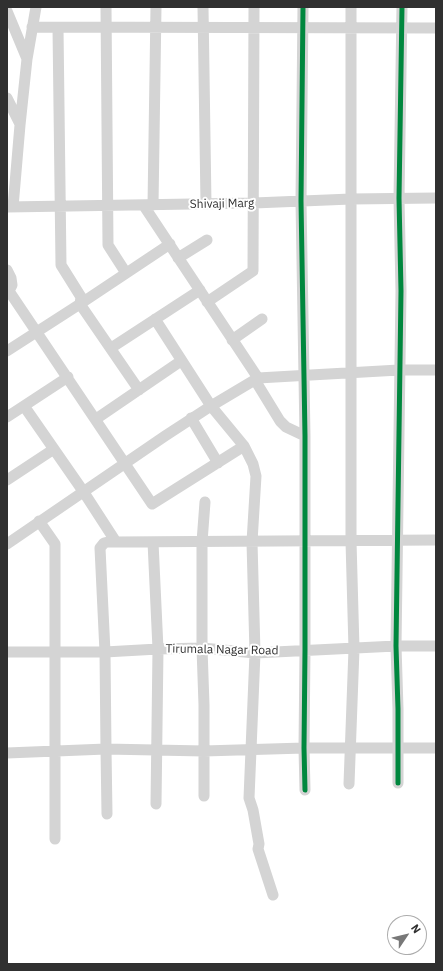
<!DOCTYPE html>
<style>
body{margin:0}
#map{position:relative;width:443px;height:971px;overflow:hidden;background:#fff;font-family:"IBM Plex Sans",sans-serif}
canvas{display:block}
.frame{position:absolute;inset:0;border:8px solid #303030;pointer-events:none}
.north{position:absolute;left:387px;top:915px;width:40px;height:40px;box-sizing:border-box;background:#fff;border:1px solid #acacac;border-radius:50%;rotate:55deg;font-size:11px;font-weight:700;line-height:16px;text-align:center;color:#303030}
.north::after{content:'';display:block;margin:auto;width:14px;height:18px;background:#787878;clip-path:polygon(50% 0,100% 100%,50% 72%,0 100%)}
</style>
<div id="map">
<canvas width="443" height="971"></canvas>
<div class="frame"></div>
<div class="north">N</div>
</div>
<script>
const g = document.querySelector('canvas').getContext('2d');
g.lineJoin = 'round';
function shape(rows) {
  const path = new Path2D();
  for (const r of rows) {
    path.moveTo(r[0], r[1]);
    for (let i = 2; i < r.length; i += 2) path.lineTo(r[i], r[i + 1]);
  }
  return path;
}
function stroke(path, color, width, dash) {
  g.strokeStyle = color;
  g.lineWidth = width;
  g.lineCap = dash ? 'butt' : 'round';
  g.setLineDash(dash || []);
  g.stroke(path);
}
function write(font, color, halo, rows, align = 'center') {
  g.font = font + ' "IBM Plex Sans",sans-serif';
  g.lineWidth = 4;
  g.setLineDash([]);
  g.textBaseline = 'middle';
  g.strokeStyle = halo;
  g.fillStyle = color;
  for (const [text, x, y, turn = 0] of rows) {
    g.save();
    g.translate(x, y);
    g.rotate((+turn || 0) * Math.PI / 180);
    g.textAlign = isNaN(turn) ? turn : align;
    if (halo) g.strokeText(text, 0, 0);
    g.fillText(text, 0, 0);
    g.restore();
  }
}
stroke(shape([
 [106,7,108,245,126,273],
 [203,7,206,204],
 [303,7,301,201,305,436,305,650,304,748,305,790],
 [7,11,27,59],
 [32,27,436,28],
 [58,28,61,265,81,297,80,304,139,390],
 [7,98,20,124],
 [153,205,156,7],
 [144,206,258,378,258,385,280,421,286,427,305,436],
 [7,207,254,203,351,199,436,198],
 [13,207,20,125,27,59,36,7],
 [178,258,207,240],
 [7,270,11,278,12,285,9,291,152,504,244,446,211,406,155,319],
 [207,302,253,271,254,7],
 [232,340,262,319],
 [111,348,200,290],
 [7,351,80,304,170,244],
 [7,417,68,377],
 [191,418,218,463],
 [96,419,181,361],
 [244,446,253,464,256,476,252,542,255,653,249,798,253,810,259,844,258,849,273,895],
 [7,480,54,449],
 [39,521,55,544,55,839],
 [116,542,436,540],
 [153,542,158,649,156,804],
 [7,544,165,436,211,406,258,378,399,370,436,370],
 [7,652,105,652,158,649,202,648,255,653,396,646,436,646],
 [7,753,106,749,105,652,100,548,104,543,108,542,116,542,83,491,24,406],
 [398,783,398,709,396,646,401,291,399,198,402,7],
 [349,784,354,649,351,541,351,7],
 [204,796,204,705,202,648,202,542,205,502],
 [107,814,106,749,204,751,304,748,436,748]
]), '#d4d4d4', 11);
stroke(shape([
 [303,7,301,201,305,436,305,650,304,748,305,790],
 [398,783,398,709,396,646,401,291,399,198,402,7]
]), '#00873e', 5);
write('12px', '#303030', '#fff', [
 ["Shivaji Marg",222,204,-1],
 ["Tirumala Nagar Road",222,650,1]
]);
</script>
